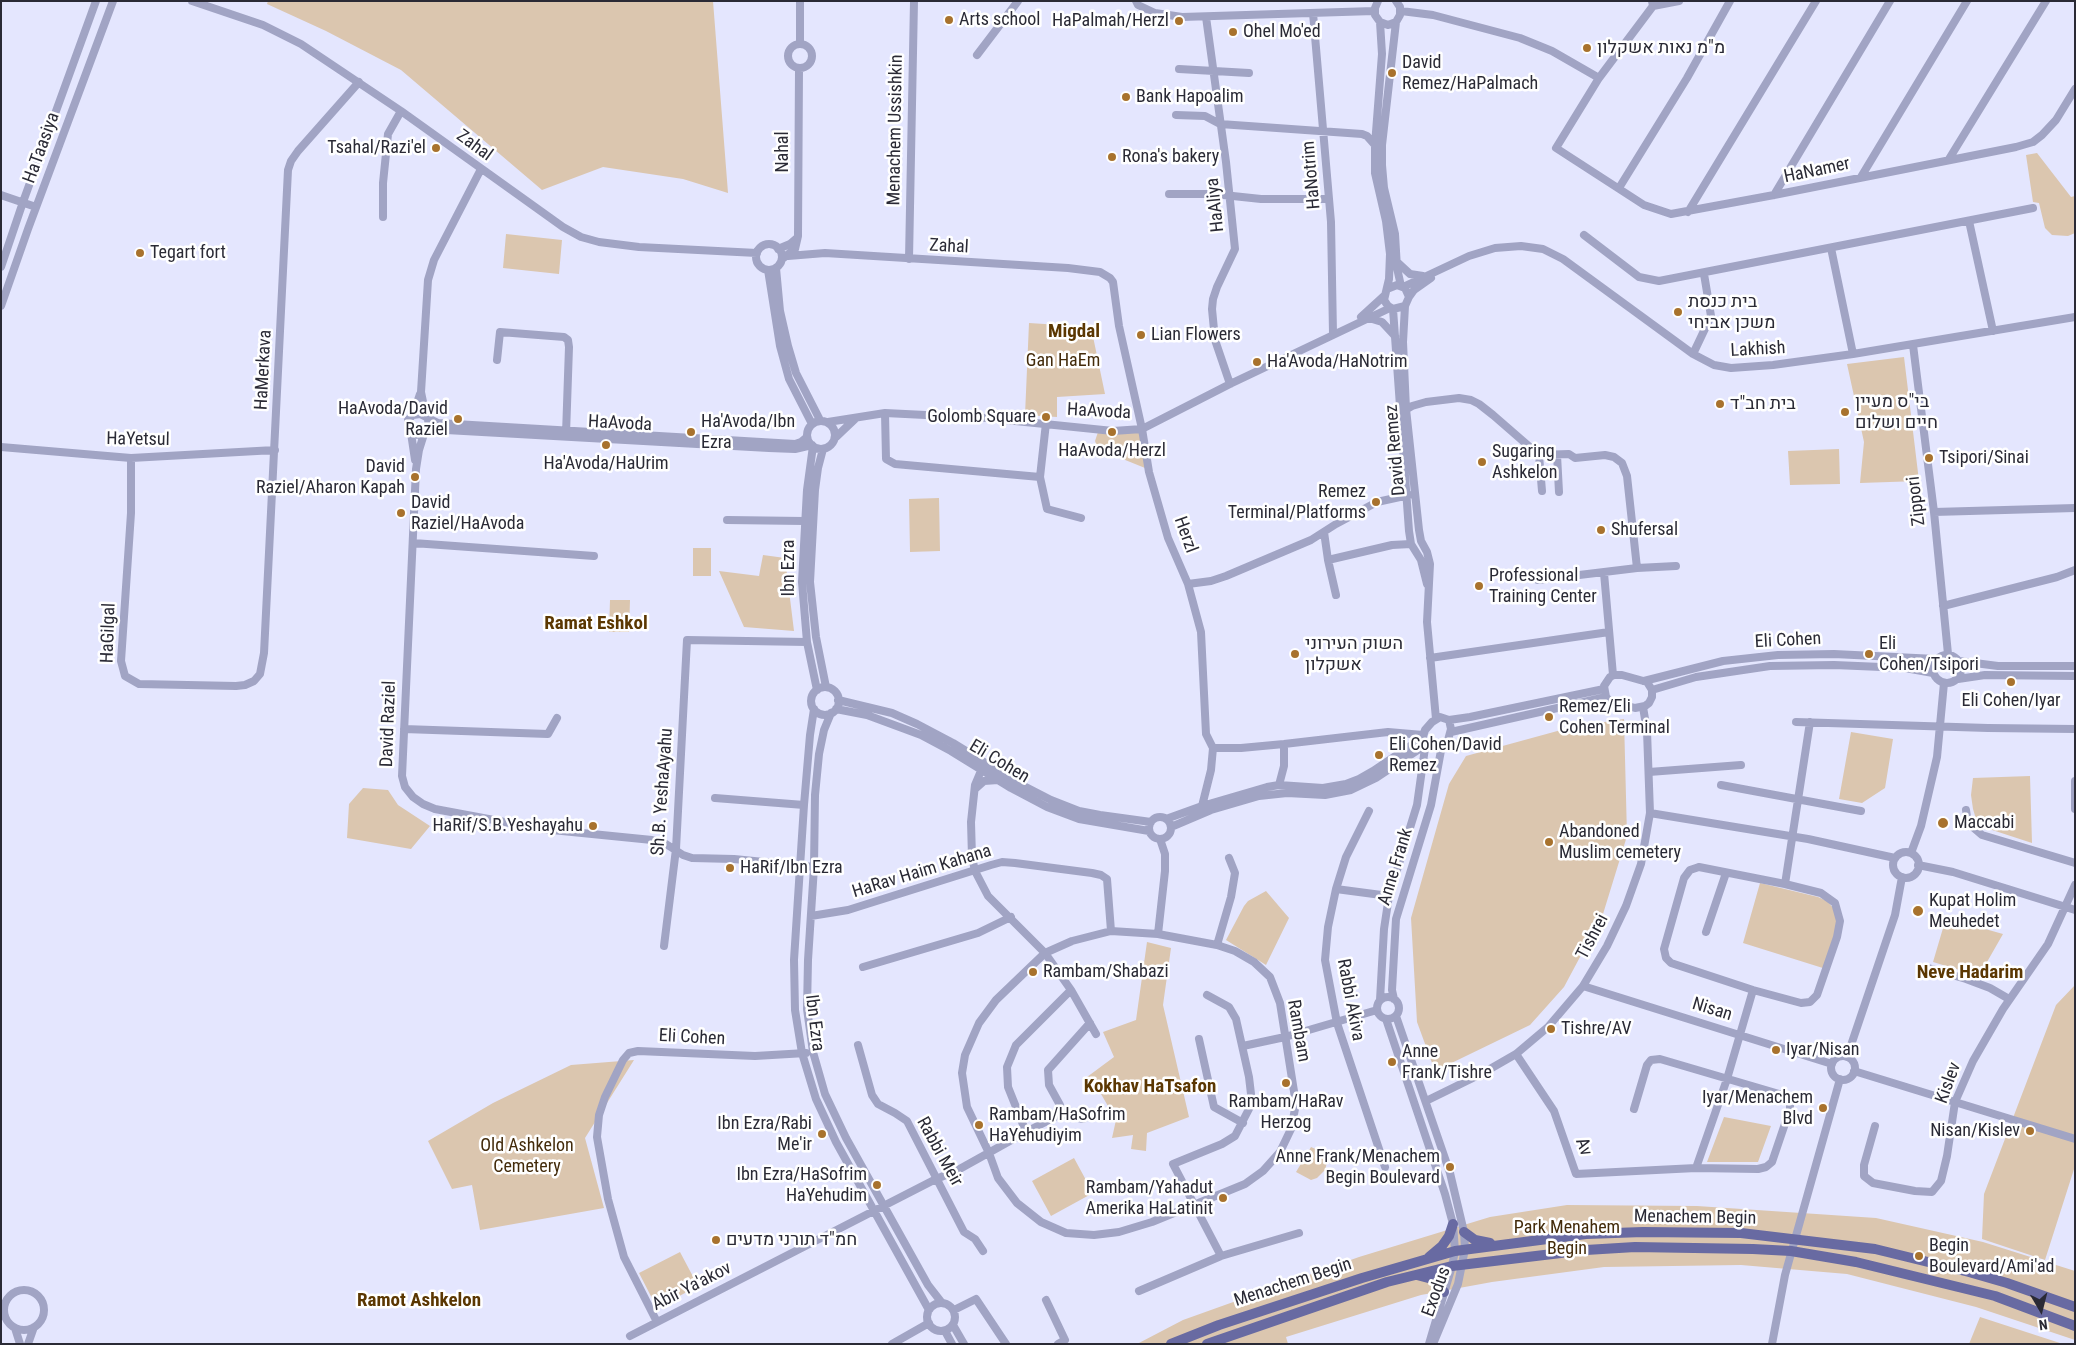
<!DOCTYPE html>
<meta charset="utf-8">
<style>
body{margin:0}
#map{position:relative;width:2076px;height:1345px;overflow:hidden;background:#e4e6fe;font-family:"Roboto Condensed",sans-serif}
canvas{display:block}
.frame{position:absolute;inset:0;border:2px solid #2a2a35;pointer-events:none}
.north{position:absolute;left:2016px;top:1285px;width:50px;height:50px;-webkit-text-stroke:4px #fff;paint-order:stroke;rotate:172deg;font-size:14px;font-weight:700;line-height:20px;text-align:center;color:#2a2a35}
.north::after{content:'';display:block;margin:auto;width:18px;height:22px;background:#2a2a35;clip-path:polygon(50% 0,100% 100%,50% 72%,0 100%)}
</style>
<div id="map">
<canvas width="2076" height="1345"></canvas>
<div class="frame"></div>
<div class="north">N</div>
</div>
<script>
const g = document.querySelector('canvas').getContext('2d');
g.lineJoin = 'round';
function paint(path, color) {
  g.fillStyle = color;
  g.fill(path, 'evenodd');
}
function shape(rows) {
  const path = new Path2D();
  for (const r of rows) {
    if (r.length === 3) {
      path.moveTo(r[0] + r[2], r[1]);
      path.arc(r[0], r[1], r[2], 0, 2 * Math.PI);
      continue;
    }
    path.moveTo(r[0], r[1]);
    for (let i = 2; i < r.length; i += 2) path.lineTo(r[i], r[i + 1]);
  }
  return path;
}
function stroke(path, color, width, dash) {
  g.strokeStyle = color;
  g.lineWidth = width;
  g.lineCap = dash ? 'butt' : 'round';
  g.setLineDash(dash || []);
  g.stroke(path);
}
function write(font, color, halo, rows, align = 'center') {
  g.font = font + ' "Roboto Condensed",Heebo,sans-serif';
  g.lineWidth = 5;
  g.setLineDash([]);
  g.textBaseline = 'middle';
  g.strokeStyle = halo;
  g.fillStyle = color;
  for (const [text, x, y, turn = 0] of rows) {
    g.save();
    g.translate(x, y);
    g.rotate((+turn || 0) * Math.PI / 180);
    g.textAlign = isNaN(turn) ? turn : align;
    if (halo) g.strokeText(text, 0, 0);
    g.fillText(text, 0, 0);
    g.restore();
  }
}
paint(shape([
 [268,1,713,1,728,193,683,179,603,167,542,190,401,70,326,31,267,4],
 [2037,153,2071,197,2075,196,2075,233,2068,236,2052,235,2045,228,2039,203,2033,202,2026,155],
 [506,234,562,240,559,274,503,268],
 [1029,323,1091,327,1105,394,1057,397,1057,417,1025,415],
 [1904,357,1919,481,1860,483,1864,442,1847,364],
 [1098,432,1140,433,1145,468,1098,449,1095,441],
 [1839,449,1840,484,1790,485,1788,451],
 [939,498,940,551,910,552,909,499],
 [693,548,711,548,711,576,693,576],
 [763,555,785,558,794,631,744,627,719,571,759,576],
 [610,600,630,600,629,632,609,632],
 [1624,719,1627,836,1603,914,1564,987,1530,1025,1435,1071,1417,1022,1411,918,1449,784,1466,756,1572,727],
 [1851,732,1893,739,1885,788,1862,803,1839,799],
 [2030,776,2032,843,1983,827,1976,819,1973,809,1971,795,1973,778],
 [363,788,388,790,398,805,430,826,411,849,347,838,349,804],
 [1760,883,1818,897,1827,901,1835,910,1839,925,1826,969,1743,943],
 [1266,891,1289,918,1266,965,1226,940,1244,906,1248,901],
 [1946,918,2003,934,1979,976,1933,962],
 [1147,942,1171,948,1163,1005,1189,1117,1147,1133,1146,1151,1131,1149,1133,1135,1112,1138,1116,1120,1101,1094,1087,1077,1114,1057,1103,1032,1136,1020],
 [2075,985,2075,1166,2045,1260,1982,1239,1984,1194,2056,1005],
 [634,1060,585,1138,604,1208,480,1230,472,1185,452,1189,428,1141,493,1103,571,1065],
 [1724,1117,1771,1126,1758,1162,1707,1162],
 [1311,1147,1329,1155,1325,1170,1317,1178,1311,1180,1296,1172],
 [1074,1158,1093,1193,1051,1216,1032,1181],
 [1567,1205,1697,1206,1876,1218,1983,1242,2075,1271,2075,1340,1976,1307,1847,1274,1741,1265,1604,1267,1492,1282,1421,1295,1286,1337,1288,1344,1137,1344,1183,1320,1359,1257,1490,1217],
 [680,1252,698,1286,657,1308,639,1273],
 [1980,1317,2063,1344,1969,1344]
]), '#dbc6af');
stroke(shape([
 [192,1,263,25,301,44,401,111,563,227,581,237,599,242,639,247,757,253],
 [1136,1,1138,5,1155,13,1182,17,1374,11],
 [1378,1,1375,8,1375,15,1380,22,1388,25,1396,22,1400,15,1400,7,1396,1],
 [1652,1,1653,6,1599,78,1556,148,1644,205,1671,214,1774,195,2016,147,2033,142,2042,135,2056,120,2075,89],
 [1653,6,1679,1],
 [1401,11,1433,15,1520,38,1552,51,1599,78],
 [1313,13,1331,222,1333,334],
 [1206,17,1226,162,1235,249,1217,287,1213,299,1212,309,1215,340,1230,384],
 [1380,22,1382,54,1375,145,1375,173,1386,221,1390,254,1389,279,1384,300,1388,306,1393,309,1405,306,1409,297,1405,288,1397,285,1387,289],
 [1396,22,1382,145,1382,165,1384,188,1395,234,1397,268,1401,286],
 [800,56,12],
 [800,44,800,1],
 [977,55,1018,1],
 [1179,69,1249,73],
 [1176,115,1205,116,1220,124,1362,134,1367,136,1375,145],
 [1949,159,2046,1],
 [1861,177,1967,1],
 [1619,188,1687,78,1730,1],
 [1169,194,1214,194,1261,199,1329,199],
 [1,195,36,207],
 [1774,195,1890,1],
 [1688,212,1816,1],
 [383,217,383,183,388,134,401,111],
 [1969,221,1993,331],
 [1584,235,1639,277,1659,281,2033,208],
 [769,257,13],
 [1831,248,1853,354],
 [778,249,790,244,797,238],
 [788,256,825,253,1068,268,1100,272,1110,278,1113,282,1119,326,1142,429,1149,472,1168,538,1188,584,1201,632,1206,734,1213,748,1211,770,1202,806],
 [782,259,795,249,798,236,799,69],
 [909,259,914,1],
 [1397,262,1410,274,1423,276],
 [1,267,23,202,96,1],
 [776,268,780,311,788,346,796,373,820,420],
 [768,270,780,346,789,379,812,424],
 [1403,287,1469,256,1495,248,1521,246,1543,249,1563,259,1693,354,1714,365,1731,368,1773,365,1853,354,2075,317],
 [1409,297,1414,290,1431,278],
 [1,306,28,229,113,1],
 [1405,306,1403,342,1406,409,1419,530,1421,541,1427,552,1430,564,1427,622,1436,719],
 [1393,309,1409,531,1411,544,1421,560,1427,584],
 [1361,317,1384,296],
 [1369,318,1382,322,1395,336],
 [1913,345,1934,512,1948,654],
 [1693,354,1711,316,1704,274],
 [497,360,500,332,564,337,568,340,569,347,566,434],
 [885,413,886,459,895,464,1040,477],
 [1400,413,1412,406,1426,402,1459,398,1471,400,1479,404,1493,415,1539,455,1569,454,1575,458,1605,455,1614,457,1622,463,1627,476,1637,568],
 [413,415,420,394],
 [426,416,421,392,428,280,434,260,481,169],
 [428,419,429,429,424,434,414,435,409,431,408,420,413,415,420,414,438,423,795,444,801,442,807,437],
 [821,435,14],
 [828,422,885,413,986,418,1113,431,1142,429,1230,384,1390,308],
 [1046,423,1040,477,1047,509,1081,518],
 [427,432,446,430,769,448,795,449,812,445],
 [411,433,415,460],
 [424,434,419,450,416,469,402,776,405,787,413,797,423,804,435,809,542,829,652,840,666,844,683,855,692,858,734,859,814,867],
 [836,437,856,418],
 [813,446,807,490,802,582,807,642,817,690],
 [1,447,131,458,275,450],
 [823,449,818,468,815,490,810,582,816,637,826,687],
 [1539,455,1542,491],
 [1557,455,1559,492],
 [131,458,131,513,121,661,125,676,139,684,236,686,245,685,254,681,260,674,264,653,288,170,291,161,298,151,359,82],
 [1934,512,2075,508],
 [727,520,804,521],
 [1324,532,1328,560,1392,545,1411,544],
 [413,543,594,556],
 [1328,560,1336,595],
 [1604,573,1613,675],
 [1538,580,1637,568,1676,566],
 [1188,584,1211,581,1226,576,1311,540,1336,524,1377,502,1409,495],
 [1943,606,2057,577,2075,570],
 [1947,669,14],
 [1430,658,1609,632],
 [1959,661,1998,666,2075,666],
 [1614,675,1622,675,1647,682,1652,690,1652,697,1649,703,1645,706,1635,708,1610,701,1606,697,1604,686,1610,677,1614,675],
 [1958,679,1985,675,2075,676],
 [1644,681,1723,661,1778,655,1834,654,1936,659],
 [825,701,14],
 [1652,690,1696,677,1770,666,1834,665,1905,668,1933,673],
 [838,700,892,713,917,724,953,743,1018,783,1051,800,1079,811,1100,815,1151,822],
 [814,709,810,735,804,805,794,960,795,1010,802,1053,816,1099,836,1142,929,1310],
 [836,709,867,715,921,735,951,751,1011,788,1047,807,1079,819,1149,831],
 [831,713,824,730,819,754,815,795,814,867,808,960,807,1009,813,1052,825,1094,846,1138,928,1285,942,1303],
 [1449,720,1451,729,1448,740,1437,748,1425,748,1422,740,1425,730,1432,722,1440,717,1449,720,1470,717,1604,689],
 [1796,722,1988,728,2075,729],
 [404,729,548,734,557,718],
 [1451,732,1606,697],
 [1213,748,1241,748,1284,744,1388,732,1423,735],
 [983,766,975,785,971,822,972,857,975,871,988,896,1045,953,1071,990,1096,1034],
 [1649,772,1741,765],
 [2075,781,2075,809],
 [1279,785,1284,766,1284,744],
 [1721,785,1861,811],
 [975,789,984,781,998,780],
 [715,798,804,805],
 [1966,810,1968,823,1982,835,2075,863],
 [1369,811,1346,857,1336,889,1328,927,1325,960,1337,1023,1385,1167],
 [1650,813,1808,839,1895,858],
 [1160,828,11],
 [1166,819,1202,806,1267,787,1279,785,1323,788,1346,784,1359,779,1373,771,1422,738],
 [1171,827,1211,810,1259,796,1287,793,1325,795,1351,790,1376,778,1424,746],
 [1906,865,13],
 [1911,853,1921,826,1937,757,1944,683],
 [1918,865,1953,872,2075,910],
 [1699,867,1785,884,1821,893,1835,903,1840,921,1837,937,1817,995,1810,1002,1801,1003,1753,990,1671,963,1666,958,1664,949,1684,878,1690,870,1699,867],
 [1785,884,1810,722],
 [1336,889,1389,896],
 [811,916,848,910,991,865,1002,862,1015,863,1092,873,1101,875,1107,879,1111,931],
 [1111,931,1158,934,1217,945,1235,951,1254,962,1270,977,1280,1003,1296,1104,1291,1129,1280,1152,1263,1171,1245,1184,1152,1222,1119,1232,1094,1235,1066,1233,1041,1222,1017,1203,998,1178,989,1153,967,1107,962,1073,965,1055,979,1023,996,1000,1045,953,1072,941,1111,931],
 [1706,932,1726,873],
 [1158,934,1165,871,1165,854,1160,839],
 [1217,945,1231,897,1235,873,1229,858],
 [664,946,676,849,687,640,807,642],
 [863,967,978,933,1011,917],
 [1925,967,1966,979,1990,988,2009,999],
 [1583,986,1832,1064],
 [1207,995,1229,1007,1236,1019,1249,1077,1251,1094,1250,1107,1235,1136,1222,1144,1173,1164,1221,1256],
 [1388,1008,11],
 [1394,999,1392,990,1396,919,1431,805,1442,745],
 [1380,1000,1384,929,1389,896,1417,805,1425,748],
 [1396,1016,1450,1173,1464,1232,1465,1249,1458,1284,1433,1344],
 [1386,1019,1445,1194,1453,1224,1455,1251,1452,1266,1429,1344],
 [1199,1039,1214,1107,1243,1123],
 [858,1045,872,1095,878,1104,895,1113,907,1121,964,1232,975,1239,983,1251],
 [1243,1046,1285,1037,1377,1010],
 [1516,1054,1554,1111,1576,1174,1696,1168,1758,1169,1766,1167,1772,1162,1790,1109,1790,1101,1786,1096,1660,1059,1651,1060,1647,1065,1634,1109],
 [1843,1068,12],
 [1847,1057,1895,915,1902,877],
 [1854,1071,2075,1139],
 [1426,1101,1483,1073,1516,1054,1548,1027,1583,986,1607,946,1626,906,1641,864,1650,813,1647,731,1643,707],
 [1061,1114,1083,1119,1094,1113],
 [1875,1126,1864,1165,1864,1176,1873,1183,1915,1191,1932,1192,1941,1181,1947,1156,1955,1102,1973,1061,2003,1009,2048,944,2075,885],
 [1026,1132,1008,1087,1007,1067,1016,1045,1071,990],
 [1696,1168,1727,1079,1753,990],
 [24,1310,20],
 [1139,1291,1221,1256,1299,1233],
 [1046,1300,1065,1340,1058,1344],
 [941,1317,14],
 [954,1310,976,1299,1006,1344],
 [657,1322,624,1257,608,1199,597,1137,599,1115,605,1097,623,1060,629,1053,638,1051,755,1056,806,1053],
 [953,1325,964,1344],
 [15,1328,20,1344],
 [945,1331,952,1344],
 [630,1336,936,1179,956,1171,1026,1132,1061,1114,1060,1105,1049,1085,1048,1070,1090,1023],
 [28,1344,34,1327],
 [892,1344,929,1323],
 [1772,1344,1785,1275,1840,1079]
]), '#a1a4c4', 8);
stroke(shape([
 [1464,1232,1475,1240,1490,1243],
 [1429,1257,1442,1246,1449,1236,1453,1224],
 [1417,1275,1432,1279,1444,1292],
 [1171,1344,1219,1325,1362,1278,1455,1251,1586,1234,1643,1232,1741,1233,1875,1249,1969,1272,2007,1283,2075,1307],
 [1207,1344,1387,1282,1452,1266,1586,1250,1635,1247,1753,1249,1791,1251,1856,1262,1995,1296,2075,1326]
]), '#686aa2', 10);
for (const [x, y, r, color] of [
 [949,20,5,"#a8722d"],
 [1179,21,5,"#a8722d"],
 [1233,32,5,"#a8722d"],
 [1587,48,5,"#a8722d"],
 [1392,73,5,"#a8722d"],
 [1126,97,5,"#a8722d"],
 [436,148,5,"#a8722d"],
 [1112,157,5,"#a8722d"],
 [140,253,5,"#a8722d"],
 [1678,312,5,"#a8722d"],
 [1141,335,5,"#a8722d"],
 [1257,362,5,"#a8722d"],
 [1720,404,5,"#a8722d"],
 [1845,412,5,"#a8722d"],
 [1046,417,5,"#a8722d"],
 [458,419,5,"#a8722d"],
 [691,432,5,"#a8722d"],
 [1112,432,5,"#a8722d"],
 [606,445,5,"#a8722d"],
 [1929,458,5,"#a8722d"],
 [1482,462,5,"#a8722d"],
 [415,477,5,"#a8722d"],
 [1376,502,5,"#a8722d"],
 [401,513,5,"#a8722d"],
 [1601,530,5,"#a8722d"],
 [1479,586,5,"#a8722d"],
 [1295,654,5,"#a8722d"],
 [1869,654,5,"#a8722d"],
 [2011,682,5,"#a8722d"],
 [1549,717,5,"#a8722d"],
 [1379,755,5,"#a8722d"],
 [1943,823,6,"#a8722d"],
 [593,826,5,"#a8722d"],
 [1549,842,5,"#a8722d"],
 [730,868,5,"#a8722d"],
 [1918,911,6,"#a8722d"],
 [1033,972,5,"#a8722d"],
 [1551,1029,5,"#a8722d"],
 [1776,1050,5,"#a8722d"],
 [1392,1062,5,"#a8722d"],
 [1286,1083,5,"#a8722d"],
 [1823,1108,5,"#a8722d"],
 [979,1125,5,"#a8722d"],
 [2030,1131,5,"#a8722d"],
 [822,1134,5,"#a8722d"],
 [1450,1167,5,"#a8722d"],
 [877,1185,5,"#a8722d"],
 [1223,1198,5,"#a8722d"],
 [716,1240,5,"#a8722d"],
 [1919,1256,5,"#a8722d"]
]) {
  const dot = new Path2D();
  dot.arc(x, y, r, 0, 2 * Math.PI);
  g.fillStyle = color;
  g.fill(dot);
  stroke(dot, '#fff', 2);
}
write('18px', '#2a2a35', '#fff', [
 ["Arts school",959,20],
 ["HaPalmah/Herzl",1169,21,"right"],
 ["Ohel Mo'ed",1243,32],
 ["מ\"מ נאות אשקלון",1597,48],
 ["David",1402,63],
 ["Remez/HaPalmach",1402,84],
 ["Bank Hapoalim",1136,97],
 ["Tsahal/Razi'el",426,148,"right"],
 ["Rona's bakery",1122,157],
 ["Tegart fort",150,253],
 ["בית כנסת",1688,302],
 ["משכן אביחי",1688,323],
 ["Lian Flowers",1151,335],
 ["Ha'Avoda/HaNotrim",1267,362],
 ["בי\"ס מעיין",1855,402],
 ["חיים ושלום",1855,423],
 ["בית חב\"ד",1730,404],
 ["HaAvoda/David",448,409,"right"],
 ["Raziel",448,430,"right"],
 ["Golomb Square",1036,417,"right"],
 ["Ha'Avoda/Ibn",701,422],
 ["Ezra",701,443],
 ["HaAvoda/Herzl",1112,451,"center"],
 ["Sugaring",1492,452],
 ["Ashkelon",1492,473],
 ["Tsipori/Sinai",1939,458],
 ["Ha'Avoda/HaUrim",606,464,"center"],
 ["David",405,467,"right"],
 ["Raziel/Aharon Kapah",405,488,"right"],
 ["Remez",1366,492,"right"],
 ["Terminal/Platforms",1366,513,"right"],
 ["David",411,503],
 ["Raziel/HaAvoda",411,524],
 ["Shufersal",1611,530],
 ["Professional",1489,576],
 ["Training Center",1489,597],
 ["השוק העירוני",1305,644],
 ["אשקלון",1305,665],
 ["Eli",1879,644],
 ["Cohen/Tsipori",1879,665],
 ["Eli Cohen/Iyar",2011,701,"center"],
 ["Remez/Eli",1559,707],
 ["Cohen Terminal",1559,728],
 ["Eli Cohen/David",1389,745],
 ["Remez",1389,766],
 ["Maccabi",1954,823],
 ["HaRif/S.B.Yeshayahu",583,826,"right"],
 ["Abandoned",1559,832],
 ["Muslim cemetery",1559,853],
 ["HaRif/Ibn Ezra",740,868],
 ["Kupat Holim",1929,901],
 ["Meuhedet",1929,922],
 ["Rambam/Shabazi",1043,972],
 ["Tishre/AV",1561,1029],
 ["Iyar/Nisan",1786,1050],
 ["Anne",1402,1052],
 ["Frank/Tishre",1402,1073],
 ["Iyar/Menachem",1813,1098,"right"],
 ["Blvd",1813,1119,"right"],
 ["Rambam/HaRav",1286,1102,"center"],
 ["Herzog",1286,1123,"center"],
 ["Rambam/HaSofrim",989,1115],
 ["HaYehudiyim",989,1136],
 ["Ibn Ezra/Rabi",812,1124,"right"],
 ["Me'ir",812,1145,"right"],
 ["Nisan/Kislev",2020,1131,"right"],
 ["Anne Frank/Menachem",1440,1157,"right"],
 ["Begin Boulevard",1440,1178,"right"],
 ["Ibn Ezra/HaSofrim",867,1175,"right"],
 ["HaYehudim",867,1196,"right"],
 ["Rambam/Yahadut",1213,1188,"right"],
 ["Amerika HaLatinit",1213,1209,"right"],
 ["חמ\"ד תורני מדעים",726,1240],
 ["Begin",1929,1246],
 ["Boulevard/Ami'ad",1929,1267]
], 'left');
write('18px', '#2a2a35', '#fff', [
 ["Menachem Ussishkin",896,130,-89],
 ["Zahal",474,146,36],
 ["HaTaasiya",42,148,-70],
 ["Nahal",783,152,-90],
 ["HaNamer",1817,171,-12],
 ["HaNotrim",1312,175,-95],
 ["HaAliya",1216,205,-96],
 ["Zahal",949,247,3],
 ["Lakhish",1758,350,-3],
 ["HaMerkava",264,370,-87],
 ["HaAvoda",1099,412,3],
 ["HaAvoda",620,424,3],
 ["HaYetsul",138,440,1],
 ["David Remez",1396,450,-95],
 ["Zippori",1917,501,-97],
 ["Herzl",1185,535,70],
 ["Ibn Ezra",789,568,-90],
 ["HaGilgal",109,633,-88],
 ["Eli Cohen",1788,641,-3],
 ["David Raziel",389,724,-88],
 ["Eli Cohen",999,762,31],
 ["Sh.B. YeshaAyahu",663,792,-86],
 ["Anne Frank",1396,867,-73],
 ["HaRav Haim Kahana",922,872,-17],
 ["Tishrei",1593,937,-62],
 ["Rabbi Akiva",1350,1000,79],
 ["Nisan",1712,1010,17],
 ["Ibn Ezra",814,1023,83],
 ["Rambam",1298,1031,80],
 ["Eli Cohen",692,1038,3],
 ["Kislev",1949,1083,-70],
 ["Av",1583,1147,69],
 ["Rabbi Meir",939,1152,61],
 ["Menachem Begin",1695,1218,1],
 ["Menachem Begin",1293,1283,-18],
 ["Abir Ya'akov",692,1287,-27],
 ["Exodus",1437,1292,-70]
]);
write('18px', '#432b0b', '#fff', [
 ["Gan HaEm",1063,361],
 ["Old Ashkelon",527,1146],
 ["Cemetery",527,1167],
 ["Park Menahem",1567,1228],
 ["Begin",1567,1249]
]);
write('bold 19px', '#5b3702', '#fff', [
 ["Migdal",1074,332],
 ["Ramat Eshkol",596,624],
 ["Neve Hadarim",1970,973],
 ["Kokhav HaTsafon",1150,1087],
 ["Ramot Ashkelon",419,1301]
]);
</script>
